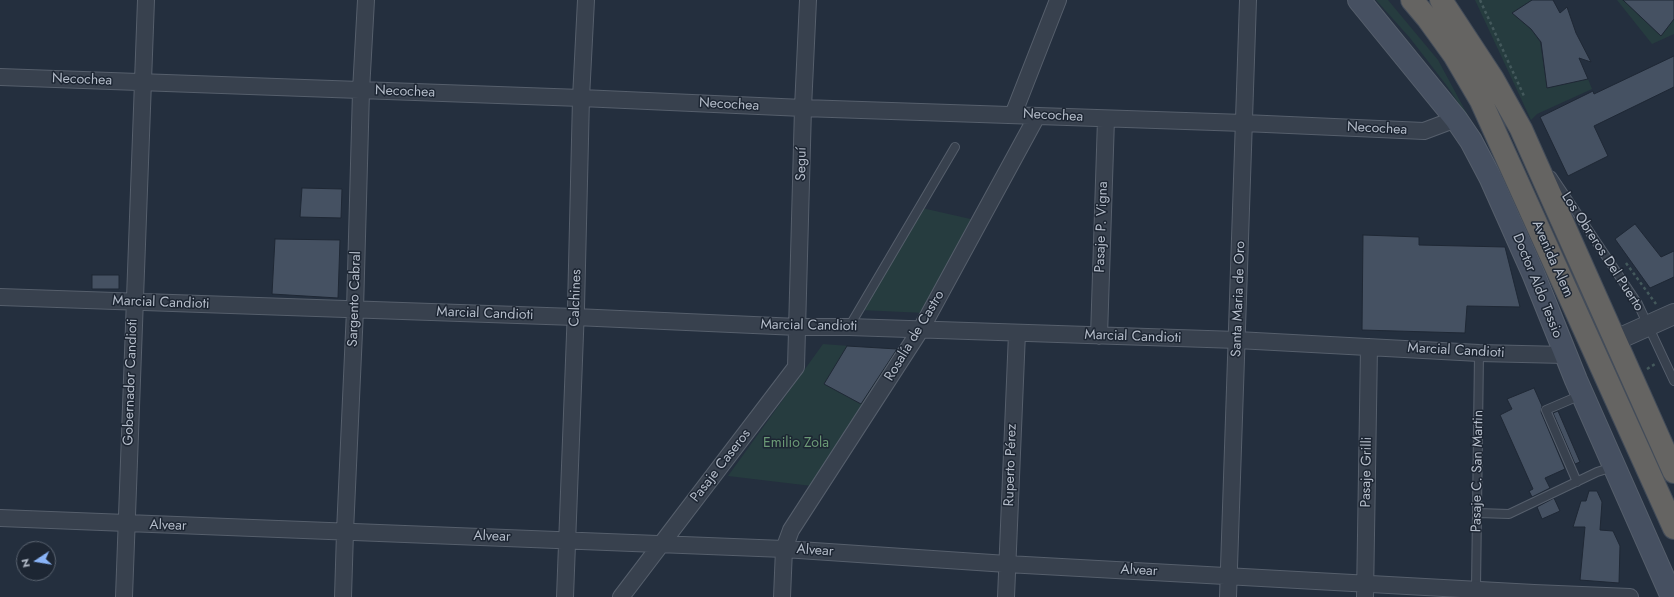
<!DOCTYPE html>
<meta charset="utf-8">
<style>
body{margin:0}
#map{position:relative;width:1674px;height:597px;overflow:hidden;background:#242f3e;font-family:Jost,sans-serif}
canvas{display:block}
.north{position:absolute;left:16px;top:541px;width:40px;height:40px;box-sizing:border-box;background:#1d2633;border:1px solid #59626f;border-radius:50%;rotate:258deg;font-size:11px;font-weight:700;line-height:16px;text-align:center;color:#b4bcc9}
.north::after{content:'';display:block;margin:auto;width:14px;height:18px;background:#8ab4f8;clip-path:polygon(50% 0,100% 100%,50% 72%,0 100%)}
</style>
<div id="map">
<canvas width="1674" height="597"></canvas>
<div class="north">N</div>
</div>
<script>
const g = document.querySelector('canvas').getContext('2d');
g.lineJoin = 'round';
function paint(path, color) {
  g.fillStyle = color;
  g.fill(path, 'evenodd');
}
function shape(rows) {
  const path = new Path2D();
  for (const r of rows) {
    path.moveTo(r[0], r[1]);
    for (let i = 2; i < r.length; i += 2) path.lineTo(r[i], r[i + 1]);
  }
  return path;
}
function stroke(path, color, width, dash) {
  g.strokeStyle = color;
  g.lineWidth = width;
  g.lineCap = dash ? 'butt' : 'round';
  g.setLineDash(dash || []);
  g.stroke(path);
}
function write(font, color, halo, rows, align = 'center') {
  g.font = font + ' Jost,sans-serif';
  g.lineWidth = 3;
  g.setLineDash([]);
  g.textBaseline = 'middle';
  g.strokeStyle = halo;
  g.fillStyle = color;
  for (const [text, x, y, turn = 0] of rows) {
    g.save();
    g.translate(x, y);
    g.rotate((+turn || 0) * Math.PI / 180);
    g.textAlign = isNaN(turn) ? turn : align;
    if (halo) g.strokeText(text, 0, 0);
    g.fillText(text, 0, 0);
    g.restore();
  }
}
paint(shape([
 [1376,0,1388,0,1438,60,1473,125,1447,86,1410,38],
 [1475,0,1532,0,1512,13,1531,29,1540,42,1547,88,1588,79,1592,89,1537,114,1531,120],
 [1617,0,1623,0,1661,36,1674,19,1674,34,1652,44],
 [922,208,975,220,925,313,860,310],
 [823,344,903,350,812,486,728,476]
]), '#263c3f');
const building = shape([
 [1532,0,1553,0,1560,13,1567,7,1576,33,1591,62,1579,58,1588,79,1547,88,1541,42,1531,29,1512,13,1532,0],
 [1623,0,1674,0,1674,19,1661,36,1623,0],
 [1674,56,1674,87,1594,126,1608,156,1568,176,1540,117,1593,91,1594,94,1674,56],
 [302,188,342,189,341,218,300,217,302,188],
 [1635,224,1661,257,1674,251,1674,277,1650,288,1615,239,1635,224],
 [1363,235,1419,237,1419,245,1505,247,1520,307,1467,306,1465,333,1362,330,1363,235],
 [275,239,340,240,338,298,272,294,275,239],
 [92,275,119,275,119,289,92,289,92,275],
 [847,346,897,349,861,404,824,384,847,346],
 [1534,388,1542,406,1541,412,1565,469,1545,478,1550,488,1532,497,1529,491,1533,489,1500,415,1512,409,1507,399,1534,388],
 [1558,411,1580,462,1575,464,1553,413,1558,411],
 [1589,491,1597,491,1602,502,1600,530,1613,531,1620,546,1619,583,1580,580,1585,527,1573,527,1581,501,1586,501,1589,491],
 [1554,498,1560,511,1542,519,1537,507,1554,498]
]);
paint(building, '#455162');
stroke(building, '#1f2835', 1);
const service = shape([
 [1552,176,1638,304,1674,381],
 [849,327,955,147],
 [1577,482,1546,410,1581,395],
 [1478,513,1509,514,1597,472,1613,467],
 [1476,589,1479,353]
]);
const minor = shape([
 [0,77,581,98,803,108,1244,123,1424,131,1456,119],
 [1013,115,1058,0],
 [0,297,575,317,798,327,849,327,1237,340,1479,353,1565,355],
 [1099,336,1106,119],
 [0,518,784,549,1007,564,1534,593,1630,597],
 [124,597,146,0],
 [343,597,345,532,355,310,361,91,366,0],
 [565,597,576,308,581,98,586,0],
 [621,597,796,367,803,108,808,0],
 [782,597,784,549,791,530,921,329,1037,116],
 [1006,597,1017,333],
 [1228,597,1248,0],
 [1365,597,1369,347]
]);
const tertiary = shape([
 [1616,340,1674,314]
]);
const secondary = shape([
 [1359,0,1456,119,1471,141,1491,179,1533,273,1576,380,1672,597]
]);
const trunk = shape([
 [1412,0,1428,19,1454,55,1481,101,1674,528],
 [1441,0,1493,79,1521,129,1674,472]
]);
stroke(service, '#565f6c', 10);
stroke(minor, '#565f6c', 18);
stroke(tertiary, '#565f6c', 22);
stroke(secondary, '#565f6c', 24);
stroke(trunk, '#434c59', 24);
stroke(shape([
 [1480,0,1524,96],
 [1626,263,1656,304],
 [1647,369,1655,364]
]), '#44595c', 2.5, [3, 3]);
stroke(service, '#38414e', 8);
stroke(minor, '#38414e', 16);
stroke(tertiary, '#38414e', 20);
stroke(secondary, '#465061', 22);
stroke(trunk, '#656462', 22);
write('14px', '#b4bcc9', '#1d2633', [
 ["Necochea",82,80,2],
 ["Necochea",405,92,2],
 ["Necochea",729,105,3],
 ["Necochea",1053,116,3],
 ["Necochea",1377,129,3],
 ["Seguí",802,164,-89],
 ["Pasaje P. Vigna",1102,227,-88],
 ["Los Obreros Del Puerto",1602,252,57],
 ["Avenida Alem",1552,259,66],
 ["Doctor Aldo Tessio",1537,286,68],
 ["Calchines",576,298,-88],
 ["Sargento Cabral",355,299,-88],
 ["Santa Maria de Oro",1239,299,-88],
 ["Marcial Candioti",161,303,2],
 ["Marcial Candioti",485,314,2],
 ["Marcial Candioti",809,326,1],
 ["Rosalía de Castro",915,336,-59],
 ["Marcial Candioti",1133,337,2],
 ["Marcial Candioti",1456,351,3],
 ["Gobernador Candioti",131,382,-88],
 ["Ruperto Pérez",1011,465,-88],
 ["Pasaje Caseros",721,466,-52],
 ["Pasaje C. San Martin",1478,471,-89],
 ["Pasaje Grilli",1367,472,-89],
 ["Alvear",168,526,2],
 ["Alvear",492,537,2],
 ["Alvear",815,551,4],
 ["Alvear",1139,571,3]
]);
write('14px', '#6b9a76', '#1d2633', [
 ["Emilio Zola",796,444]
]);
</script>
